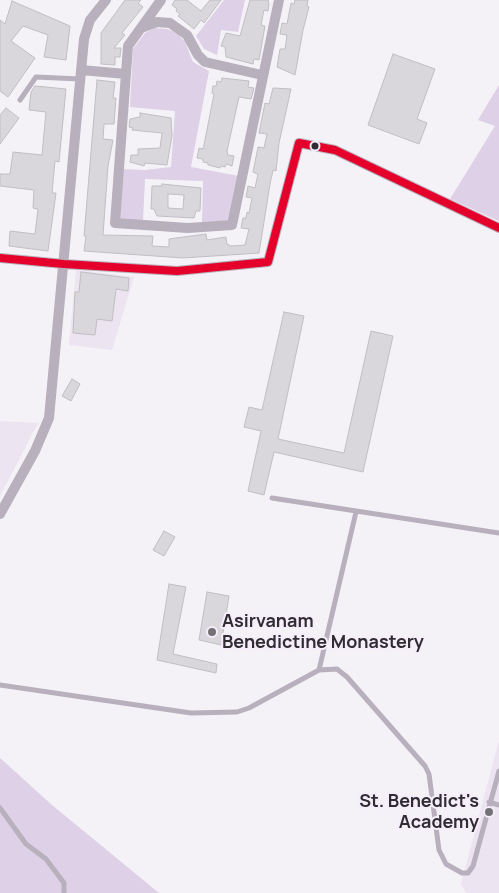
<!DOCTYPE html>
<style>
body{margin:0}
canvas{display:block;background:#f4f1f7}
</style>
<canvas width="499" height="893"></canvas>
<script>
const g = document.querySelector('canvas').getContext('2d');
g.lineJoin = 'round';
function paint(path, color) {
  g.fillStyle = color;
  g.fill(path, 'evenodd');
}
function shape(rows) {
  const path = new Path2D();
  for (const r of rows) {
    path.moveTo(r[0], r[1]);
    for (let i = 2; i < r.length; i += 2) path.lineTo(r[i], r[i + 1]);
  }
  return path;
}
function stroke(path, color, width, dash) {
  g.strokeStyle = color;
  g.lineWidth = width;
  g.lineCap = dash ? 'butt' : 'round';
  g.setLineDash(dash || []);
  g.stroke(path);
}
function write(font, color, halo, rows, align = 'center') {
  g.font = font + ' Manrope,sans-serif';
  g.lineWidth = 4;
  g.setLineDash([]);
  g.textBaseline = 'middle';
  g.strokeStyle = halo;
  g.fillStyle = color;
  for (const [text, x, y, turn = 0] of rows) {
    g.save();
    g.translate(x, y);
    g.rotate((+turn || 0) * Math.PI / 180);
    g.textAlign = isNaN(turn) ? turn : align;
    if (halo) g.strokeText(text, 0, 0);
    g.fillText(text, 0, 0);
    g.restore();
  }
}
paint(shape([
 [76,270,134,277,112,350,69,345],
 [0,421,38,423,0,496],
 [499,740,499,893,466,893,461,884]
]), '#ece4f1');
paint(shape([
 [224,0,245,0,238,32,221,30,217,55,204,49,196,36],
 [155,28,167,29,177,33,185,42,193,62,209,71,191,167,239,176,230,221,202,222,203,181,145,179,143,221,118,220,120,169,145,170,171,167,175,111,130,107,133,49,145,33],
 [499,85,499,221,450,199,495,126,478,120],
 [0,758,52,805,159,893,0,893]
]), '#ded0e6');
const building = shape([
 [125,0,141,0,138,3,143,7,122,33,125,35,114,48,121,48,120,57,115,57,115,65,101,64,101,33,125,0],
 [175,0,187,0,201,11,210,0,221,0,204,23,201,20,194,29,178,16,180,14,176,11,177,9,172,5,175,0],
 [250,0,268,0,269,4,268,11,264,10,261,25,265,26,259,60,254,59,253,64,226,57,225,47,221,46,226,33,240,36,250,0],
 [295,0,308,0,307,6,309,7,303,30,295,75,277,67,280,49,285,49,287,35,280,34,282,23,287,24,291,3,294,4,295,0],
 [12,1,70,26,66,60,44,57,48,35,23,26,11,41,35,58,8,97,0,91,0,20,5,24,12,1],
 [393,54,435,69,417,119,427,123,419,144,368,125,393,54],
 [222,78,249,81,248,87,254,88,251,99,239,97,227,151,228,155,234,156,232,166,226,164,225,167,221,166,220,168,208,165,208,163,203,162,203,159,197,158,199,148,203,149,204,145,214,94,212,93,213,86,216,86,217,81,221,82,222,78],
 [97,80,115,82,113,98,116,98,114,124,104,124,103,139,113,140,108,166,103,235,153,236,152,246,169,247,169,239,206,234,207,240,226,237,227,244,231,246,245,245,249,229,241,228,243,218,246,218,247,212,249,213,252,198,246,197,248,186,255,188,258,174,253,172,258,147,264,148,267,134,259,133,265,103,269,104,273,88,291,89,279,143,276,171,273,170,270,184,259,253,183,258,84,251,86,236,84,236,97,80],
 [35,86,66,89,59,162,55,161,52,193,56,193,48,251,9,246,10,231,35,234,38,209,33,208,34,190,0,186,0,174,10,174,13,152,42,155,46,112,29,110,31,92,35,86],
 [6,108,19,118,0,144,0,115,6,108],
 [140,113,171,118,172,136,167,165,145,163,144,166,130,162,131,155,138,155,138,149,160,148,162,133,132,130,133,128,129,127,130,119,140,117,140,113],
 [162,184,201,188,200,211,196,211,194,218,157,216,154,209,151,209,152,186,162,186,162,184],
 [168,194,184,195,183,209,168,208,168,194],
 [81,272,129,278,128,291,116,289,112,321,97,319,95,335,73,333,75,292,79,292,81,272],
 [284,312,304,316,278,439,344,453,371,331,393,336,363,472,274,452,264,495,248,491,261,431,244,427,249,407,262,410,284,312],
 [72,379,80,384,71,401,62,396,72,379],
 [164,531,175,537,164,556,153,550,164,531],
 [169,584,186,587,173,654,217,664,216,673,157,660,169,584],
 [207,592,229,596,221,645,199,640,207,592]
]);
paint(building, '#dad7dc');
stroke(building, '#c1bec3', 1);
stroke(shape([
 [20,100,36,77,80,79],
 [272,498,499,533],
 [319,670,356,512],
 [0,685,191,713,237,712,249,708,319,670,337,669,347,677,425,766,429,774,439,850,446,864,462,873,468,873,473,866,499,771],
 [489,802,499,805],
 [0,808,26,844,46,859,64,883,64,893]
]), '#b8b0bd', 5);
stroke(shape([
 [161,0,128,46,115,223,188,228,232,225,279,0],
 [141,28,157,22,170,23,187,35,198,55,205,62,262,75],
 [81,70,126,74],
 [0,258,64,264,177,271,268,262,299,143,335,150,499,228],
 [0,514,35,451,49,418,84,39,90,20,106,0]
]), '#b8b0bd', 10);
stroke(shape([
 [0,258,64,264,177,271,268,262,299,143,335,150,499,228]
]), '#e4002b', 8);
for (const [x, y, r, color] of [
 [315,146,4.5,"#302d32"],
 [212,632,5,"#757277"],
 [489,812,5,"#757277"]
]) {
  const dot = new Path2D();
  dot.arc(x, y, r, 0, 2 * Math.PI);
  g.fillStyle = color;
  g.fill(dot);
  stroke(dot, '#f5eefa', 2);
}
write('bold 18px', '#302d32', '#f5eefa', [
 ["Asirvanam",222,622],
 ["Benedictine Monastery",222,643],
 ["St. Benedict's",479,802,"right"],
 ["Academy",479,823,"right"]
], 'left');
</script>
